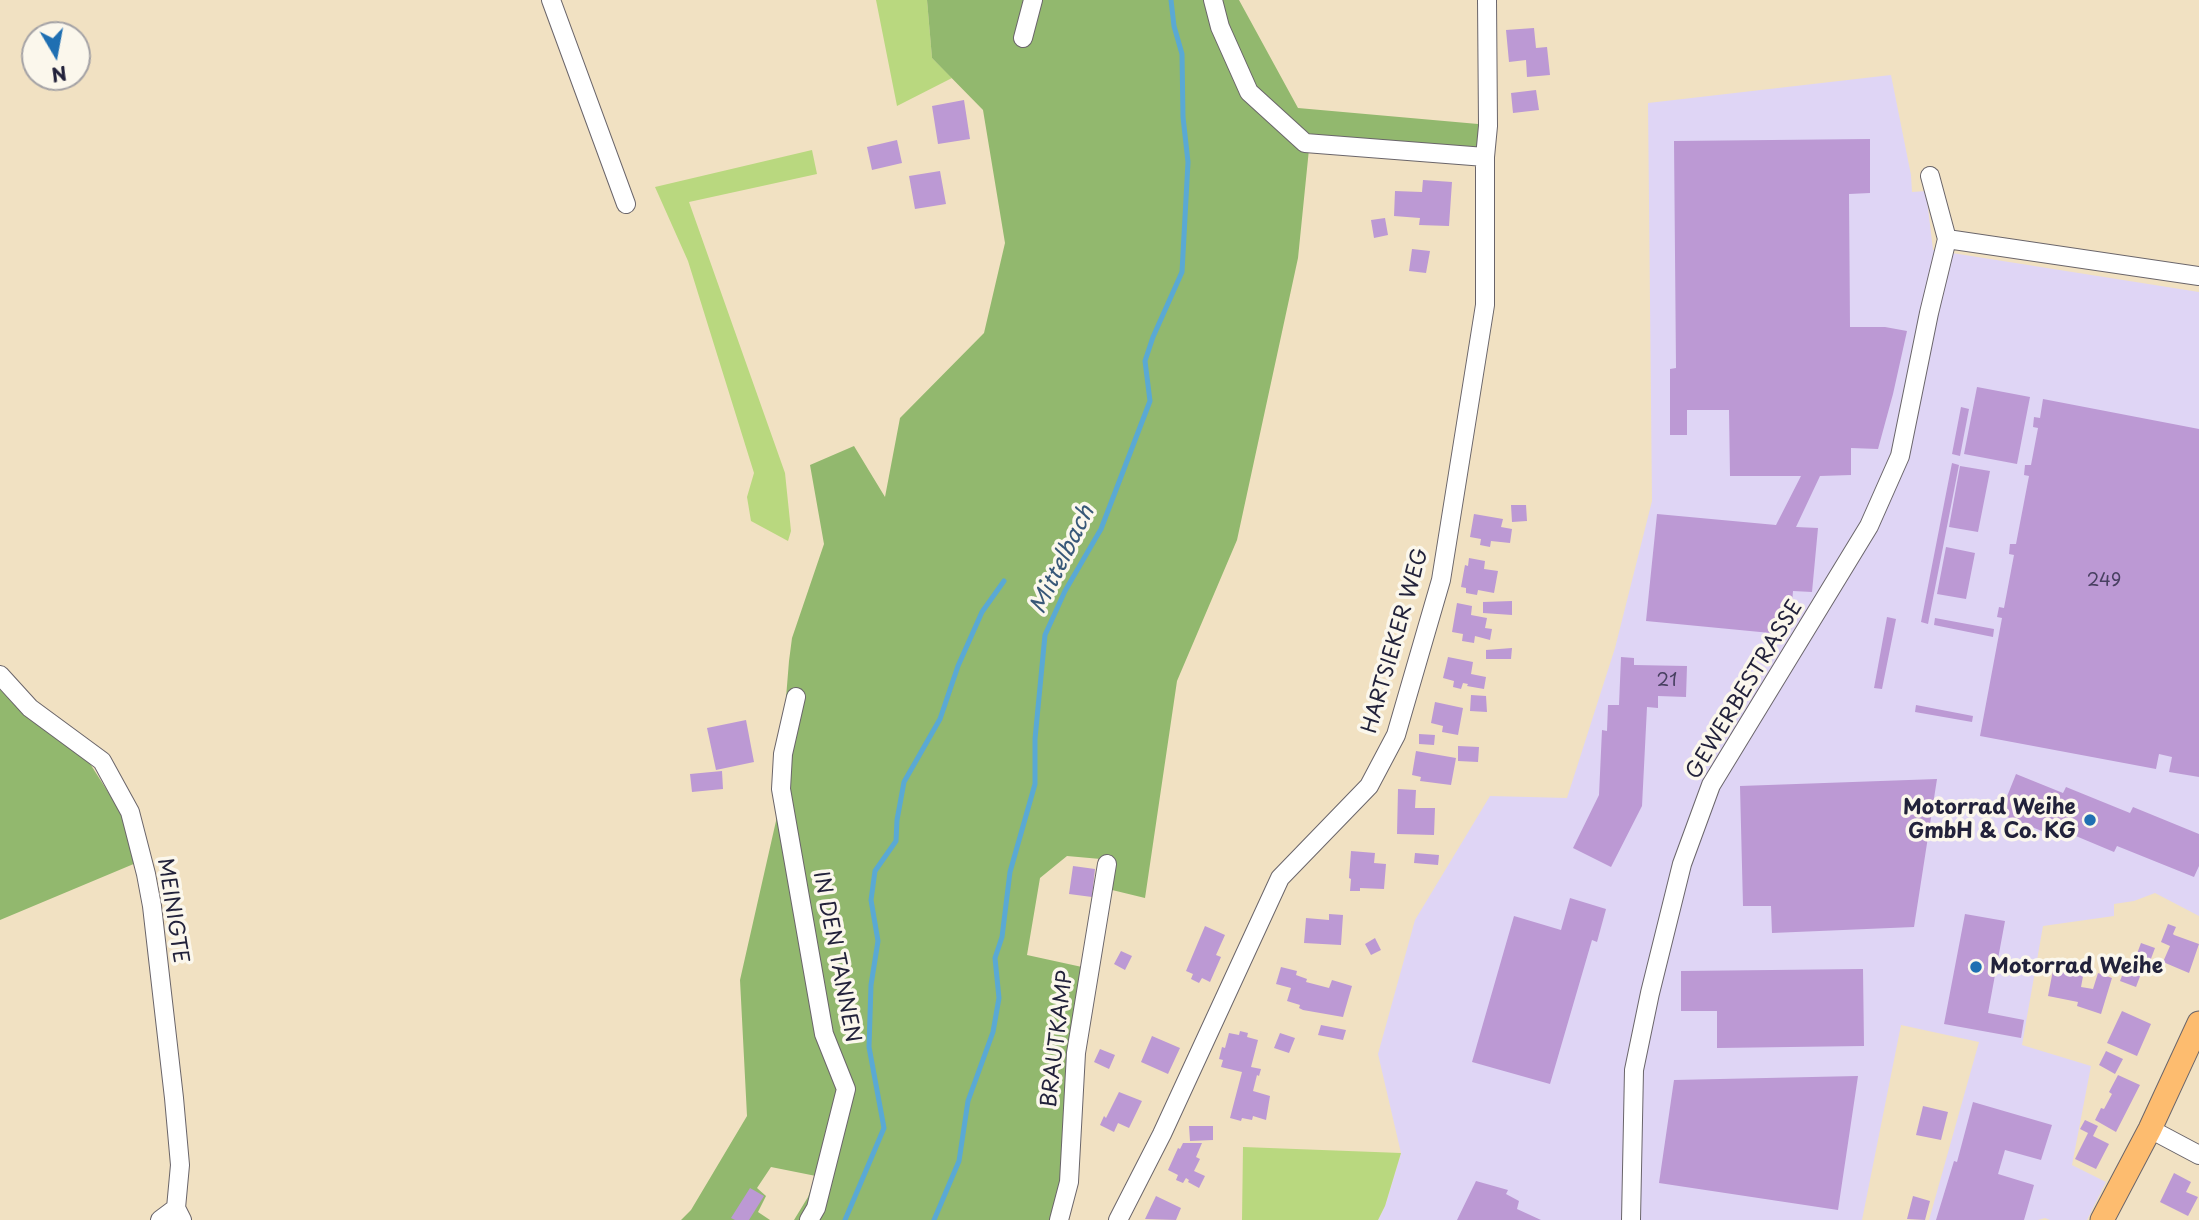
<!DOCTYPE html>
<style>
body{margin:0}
#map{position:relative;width:2199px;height:1220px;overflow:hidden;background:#f1e1c2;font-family:"Playpen Sans",sans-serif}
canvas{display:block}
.north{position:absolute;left:21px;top:21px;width:70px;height:70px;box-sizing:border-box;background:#fbf7ec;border:2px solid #a4a2a5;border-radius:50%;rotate:170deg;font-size:19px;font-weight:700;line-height:28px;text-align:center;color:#22223b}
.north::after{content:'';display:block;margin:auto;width:24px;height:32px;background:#1f6fb2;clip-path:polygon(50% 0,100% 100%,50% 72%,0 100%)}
</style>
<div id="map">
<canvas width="2199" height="1220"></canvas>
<div class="north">N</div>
</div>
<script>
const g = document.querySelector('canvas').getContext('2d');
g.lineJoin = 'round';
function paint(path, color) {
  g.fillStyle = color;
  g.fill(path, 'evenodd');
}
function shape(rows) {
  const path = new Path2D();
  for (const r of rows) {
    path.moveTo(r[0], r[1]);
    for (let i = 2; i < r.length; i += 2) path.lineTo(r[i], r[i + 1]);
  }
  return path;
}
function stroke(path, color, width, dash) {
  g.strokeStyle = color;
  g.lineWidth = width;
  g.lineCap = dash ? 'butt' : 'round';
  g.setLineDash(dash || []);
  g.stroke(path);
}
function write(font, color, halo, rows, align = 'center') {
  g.font = font + ' "Playpen Sans",sans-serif';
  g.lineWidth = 7;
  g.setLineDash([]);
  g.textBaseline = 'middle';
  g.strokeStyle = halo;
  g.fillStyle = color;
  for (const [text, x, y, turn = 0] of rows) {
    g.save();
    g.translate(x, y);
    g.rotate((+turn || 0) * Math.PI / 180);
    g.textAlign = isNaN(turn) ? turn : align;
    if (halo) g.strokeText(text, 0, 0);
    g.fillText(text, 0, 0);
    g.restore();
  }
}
paint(shape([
 [1891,75,1911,175,1912,192,1926,191,1933,250,2199,292,2199,916,2155,893,2134,901,2114,904,2114,916,2043,926,2022,1045,2091,1066,2072,1165,2106,1182,2087,1220,2050,1220,2045,1218,2038,1220,1929,1220,1979,1042,1901,1025,1862,1220,1378,1220,1385,1206,1401,1153,1378,1054,1415,920,1490,796,1567,798,1615,648,1652,501,1648,103]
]), '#dfd5f5');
paint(shape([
 [876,0,927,0,932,58,952,78,897,106],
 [812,150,817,174,689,202,785,473,791,531,788,541,751,521,747,497,754,473,688,261,655,187],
 [1243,1147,1401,1153,1385,1206,1378,1220,1242,1220]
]), '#b9d87f');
paint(shape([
 [927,0,1239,0,1298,108,1478,124,1478,153,1309,149,1298,258,1237,540,1177,681,1145,898,1108,889,1112,860,1067,856,1040,878,1027,955,1082,967,1063,1184,1054,1220,794,1220,808,1197,816,1176,771,1167,757,1188,766,1196,758,1212,770,1220,681,1220,691,1210,747,1116,740,980,776,821,789,661,792,638,824,544,810,465,854,446,885,497,900,418,984,333,1005,243,983,110,932,58],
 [0,685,89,762,122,814,136,863,0,920]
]), '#92b86e');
stroke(shape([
 [845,1220,884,1128,869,1047,871,985,878,941,871,900,875,871,896,841,897,820,904,782,940,719,958,666,982,612,1004,581],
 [934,1220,959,1161,968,1101,993,1032,999,998,995,958,1002,937,1010,872,1035,784,1035,739,1045,635,1065,591,1101,529,1150,401,1145,361,1153,337,1182,272,1188,162,1183,117,1182,54,1174,26,1171,0]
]), '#5aa9d4', 5);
paint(shape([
 [1534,28,1536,48,1547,47,1550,75,1527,77,1526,60,1509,62,1506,30],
 [1536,90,1539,110,1513,113,1511,93],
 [964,100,970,139,938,144,932,106],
 [1870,139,1870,193,1849,194,1850,327,1885,327,1907,331,1893,394,1878,449,1851,448,1851,475,1820,476,1796,527,1818,528,1812,592,1793,591,1790,627,1781,634,1646,621,1657,514,1776,525,1801,476,1730,476,1729,410,1687,410,1687,435,1670,435,1670,369,1676,368,1674,141],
 [897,140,902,163,872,170,867,147],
 [940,171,946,204,915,209,909,176],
 [1423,180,1452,182,1449,226,1419,225,1420,218,1394,216,1395,191,1422,192],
 [1385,218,1388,235,1374,238,1371,220],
 [1412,249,1430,251,1426,273,1409,271],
 [1977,387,2030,397,2017,464,1964,454],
 [2043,399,2199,429,2199,777,2169,772,2172,757,2159,754,2156,769,1980,736,2002,618,1997,617,1999,607,2004,608,2014,555,2009,554,2010,544,2016,544,2029,476,2024,475,2025,465,2031,465,2038,428,2033,427,2034,417,2040,418],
 [1961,407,1969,409,1960,456,1952,454],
 [1952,463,1959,465,1928,624,1921,622],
 [1960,466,1990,471,1978,532,1949,527],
 [1511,505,1526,505,1527,521,1512,522],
 [1474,514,1503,519,1501,527,1512,529,1510,543,1491,541,1490,547,1480,545,1481,539,1470,537],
 [1946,547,1975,553,1966,599,1937,594],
 [1469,558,1485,561,1484,569,1498,571,1494,593,1478,590,1477,595,1466,593,1466,588,1461,587,1465,565,1468,566],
 [1512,601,1512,615,1483,613,1483,602],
 [1457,603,1472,606,1471,615,1487,618,1485,628,1492,629,1490,640,1475,636,1474,643,1462,641,1463,634,1452,632],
 [1887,617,1896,619,1882,689,1874,688],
 [1935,618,1994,629,1993,637,1934,625],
 [1512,648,1511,659,1486,659,1486,650],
 [1448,657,1473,662,1471,674,1486,677,1484,689,1467,686,1468,684,1463,683,1461,689,1453,687,1454,681,1443,678],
 [1621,657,1634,658,1634,665,1687,666,1686,697,1658,696,1658,708,1647,707,1642,806,1611,867,1573,848,1599,795,1602,730,1607,731,1608,705,1619,705],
 [1471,695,1486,696,1487,712,1470,711],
 [1435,702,1463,708,1458,735,1442,732,1443,726,1431,723],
 [1916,705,1973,716,1972,722,1915,712],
 [746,720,754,762,716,770,707,728],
 [1419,734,1435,735,1434,745,1419,744],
 [1458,746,1479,747,1478,762,1458,761],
 [1416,751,1456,758,1451,785,1420,781,1421,777,1412,775],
 [722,771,723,789,692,792,690,774],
 [2016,774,2063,793,2066,787,2130,813,2133,807,2199,834,2199,866,2194,877,2117,846,2114,852,2052,826,2049,834,2000,814],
 [1937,779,1914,927,1772,933,1771,906,1743,906,1740,786],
 [1398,789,1416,790,1415,808,1435,808,1434,835,1397,834],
 [1351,851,1375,853,1374,863,1386,864,1384,889,1360,888,1360,891,1350,891,1351,879,1349,878],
 [1415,853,1439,855,1438,865,1414,863],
 [1073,866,1095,869,1092,897,1069,894],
 [1570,898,1606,909,1597,942,1592,940,1550,1084,1472,1062,1514,916,1561,930],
 [1329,914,1343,915,1341,945,1304,943,1306,918,1329,920],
 [1965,914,2005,921,1988,1013,2024,1020,2021,1038,1944,1024],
 [2168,924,2176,927,2173,934,2174,935,2199,944,2189,973,2163,962,2170,946,2161,942],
 [1205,926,1225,935,1216,955,1221,957,1210,982,1202,978,1199,983,1191,979,1193,974,1186,971],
 [1375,938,1381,950,1371,955,1365,944],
 [2141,943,2155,948,2146,972,2142,971,2136,987,2120,981,2126,965,2132,967],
 [1121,951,1132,956,1125,970,1114,964],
 [2054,965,2084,971,2081,987,2093,989,2098,973,2112,978,2101,1014,2077,1006,2078,1002,2048,996],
 [1281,967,1297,971,1296,975,1307,979,1306,982,1329,988,1332,980,1352,986,1343,1017,1303,1010,1299,1008,1300,1005,1287,1001,1291,988,1276,984],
 [1863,969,1864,1046,1717,1048,1717,1011,1681,1011,1681,971],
 [2122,1011,2151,1024,2137,1056,2107,1043],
 [1321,1025,1346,1030,1343,1040,1318,1035],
 [1240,1031,1248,1033,1247,1037,1258,1040,1251,1067,1261,1069,1259,1076,1257,1075,1253,1091,1270,1096,1266,1120,1253,1116,1252,1120,1242,1118,1241,1121,1230,1118,1242,1072,1221,1067,1223,1060,1219,1059,1222,1047,1225,1048,1229,1033,1239,1035],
 [1280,1033,1295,1038,1289,1053,1274,1048],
 [1152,1036,1180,1048,1168,1074,1141,1062],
 [1100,1049,1115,1055,1109,1069,1094,1062],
 [2106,1051,2123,1059,2115,1074,2099,1065],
 [2118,1075,2140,1085,2116,1132,2095,1120,2101,1108,2104,1109,2112,1094,2109,1092],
 [1858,1076,1838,1210,1659,1183,1674,1080],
 [1119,1092,1142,1101,1129,1128,1118,1123,1114,1132,1100,1125,1104,1116,1106,1118],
 [1973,1102,2052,1125,2041,1160,2005,1150,1998,1174,2034,1185,2024,1220,1936,1220,1954,1161,1957,1162],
 [1923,1106,1948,1112,1941,1140,1916,1135],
 [2085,1120,2098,1126,2093,1136,2109,1144,2096,1169,2075,1159,2088,1133,2080,1129],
 [1189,1126,1213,1126,1213,1140,1190,1141],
 [1183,1143,1202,1143,1196,1157,1200,1159,1194,1171,1205,1176,1199,1188,1188,1182,1189,1180,1186,1178,1183,1183,1176,1180,1178,1175,1168,1170,1178,1148,1180,1149],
 [2174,1173,2191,1182,2186,1192,2198,1197,2188,1216,2160,1202],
 [1476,1181,1508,1190,1506,1194,1519,1201,1517,1209,1541,1220,1457,1220],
 [750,1188,764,1196,749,1220,735,1220,731,1218],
 [1156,1196,1181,1208,1176,1220,1145,1219],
 [1913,1196,1930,1201,1925,1220,1907,1219]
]), '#bc99d4');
const minor = shape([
 [551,0,626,204],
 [1213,0,1220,27,1249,92,1305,143,1485,157],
 [1023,38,1033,0],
 [1947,239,2199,276],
 [0,675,30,708,102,761,130,812,146,874,152,906,174,1098,180,1165,176,1208,182,1220],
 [796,697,783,754,781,789,824,1034,846,1089,816,1208,809,1220],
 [2150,1129,2199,1155],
 [160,1220,176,1208],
 [1059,1220,1069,1182,1076,1053,1107,864],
 [1118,1220,1162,1134,1280,878,1369,786,1396,735,1441,580,1485,305,1485,157,1488,126,1487,0],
 [1631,1220,1634,1070,1650,993,1682,864,1711,785,1869,526,1900,456,1929,313,1947,239,1930,176]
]);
const major = shape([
 [2102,1220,2150,1129,2199,1023]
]);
stroke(minor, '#6a656a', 20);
stroke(major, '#6a656a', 25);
stroke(minor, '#fff', 18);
stroke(major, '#fdbc6f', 23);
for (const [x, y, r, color] of [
 [2090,820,7,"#1f6fb2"],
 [1976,967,7,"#1f6fb2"]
]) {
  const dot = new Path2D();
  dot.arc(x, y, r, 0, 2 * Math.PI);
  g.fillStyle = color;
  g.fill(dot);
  stroke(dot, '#fbf7ec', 2.5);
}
write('18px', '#484061', null, [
 ["249",2104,581],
 ["21",1667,681]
]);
write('21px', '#22223b', '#fbf7ec', [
 ["HARTSIEKER WEG",1396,641,-74],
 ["GEWERBESTRASSE",1745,690,-59],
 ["MEINIGTE",172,911,81],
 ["IN DEN TANNEN",836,957,79],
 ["BRAUTKAMP",1058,1039,-83]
]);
write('bold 21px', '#22223b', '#fbf7ec', [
 ["Motorrad Weihe",2076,808],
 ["GmbH & Co. KG",2076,832],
 ["Motorrad Weihe",1990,967,"left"]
], 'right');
write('italic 23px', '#385878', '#fbf7ec', [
 ["Mittelbach",1063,560,-64]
]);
</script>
